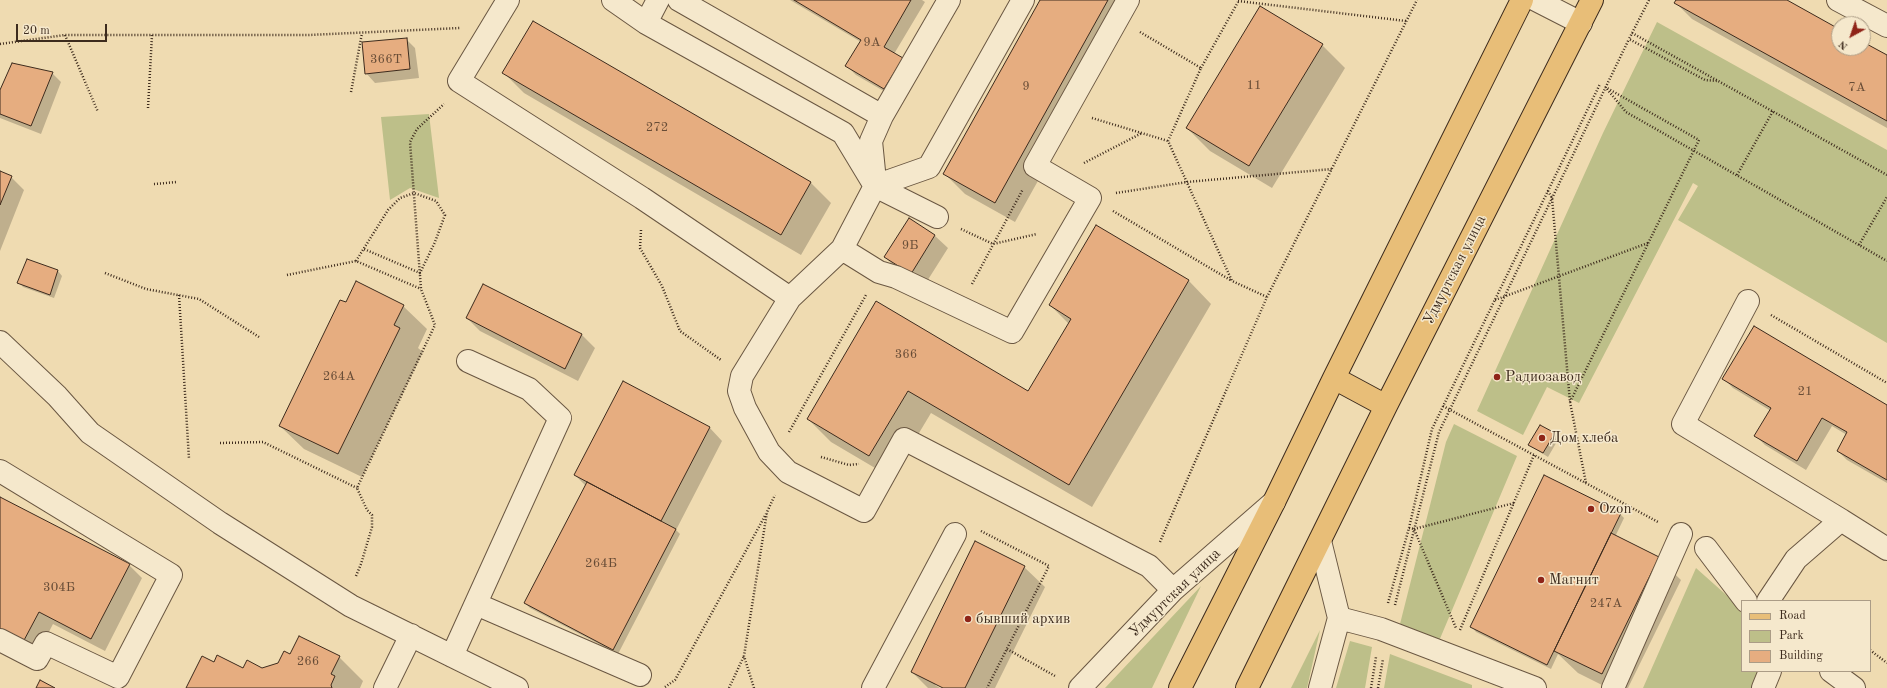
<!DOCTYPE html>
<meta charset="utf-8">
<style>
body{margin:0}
#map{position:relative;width:1887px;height:688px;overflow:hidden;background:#efdbb1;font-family:"Old Standard TT",serif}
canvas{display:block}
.legend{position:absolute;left:1741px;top:600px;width:130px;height:72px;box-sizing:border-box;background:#f5e8cc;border:1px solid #ab9c86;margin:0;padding:5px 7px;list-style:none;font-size:12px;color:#3d2b1d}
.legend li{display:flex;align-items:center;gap:8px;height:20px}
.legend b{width:20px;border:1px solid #ab9c86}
.north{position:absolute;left:1831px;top:16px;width:40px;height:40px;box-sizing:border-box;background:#f5e8cc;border:1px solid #ab9c86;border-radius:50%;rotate:220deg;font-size:11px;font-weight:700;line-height:16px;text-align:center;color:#3d2b1d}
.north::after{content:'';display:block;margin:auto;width:14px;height:18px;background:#8f2418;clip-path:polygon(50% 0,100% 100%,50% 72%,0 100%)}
.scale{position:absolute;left:16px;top:24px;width:91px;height:18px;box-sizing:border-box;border:2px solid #3d2b1d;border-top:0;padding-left:5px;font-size:12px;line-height:14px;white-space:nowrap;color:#3d2b1d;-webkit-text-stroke:3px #f5e8cc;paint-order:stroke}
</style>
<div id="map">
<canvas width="1887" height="688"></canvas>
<ul class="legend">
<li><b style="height:5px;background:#e8be78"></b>Road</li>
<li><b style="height:11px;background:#bdbf89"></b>Park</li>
<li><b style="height:11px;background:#e6ad80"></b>Building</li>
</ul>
<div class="north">N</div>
<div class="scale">20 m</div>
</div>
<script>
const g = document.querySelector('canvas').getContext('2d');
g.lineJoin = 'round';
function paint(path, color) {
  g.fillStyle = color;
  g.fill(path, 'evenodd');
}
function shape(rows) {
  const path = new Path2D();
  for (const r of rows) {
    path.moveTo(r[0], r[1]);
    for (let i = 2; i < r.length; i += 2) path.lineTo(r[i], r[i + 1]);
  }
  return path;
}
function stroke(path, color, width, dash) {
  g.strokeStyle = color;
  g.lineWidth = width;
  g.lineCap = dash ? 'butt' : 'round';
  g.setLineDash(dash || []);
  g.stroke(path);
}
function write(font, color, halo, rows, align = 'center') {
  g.font = font + ' "Old Standard TT",serif';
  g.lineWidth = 3;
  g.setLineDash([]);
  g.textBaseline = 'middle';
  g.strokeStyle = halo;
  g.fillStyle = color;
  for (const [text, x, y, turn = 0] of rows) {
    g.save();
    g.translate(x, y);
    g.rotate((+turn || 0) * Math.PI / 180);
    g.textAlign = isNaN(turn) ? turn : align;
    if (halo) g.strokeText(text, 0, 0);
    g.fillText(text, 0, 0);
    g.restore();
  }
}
paint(shape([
 [1657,22,1887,150,1887,343,1678,220,1698,186,1693,183,1579,403,1547,387,1523,435,1477,411,1603,133],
 [429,114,439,198,410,188,390,200,381,117],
 [1454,424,1517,456,1439,641,1400,624,1446,442],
 [1696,568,1742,609,1742,671,1764,671,1758,688,1643,688],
 [1201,586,1152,688,1105,688],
 [1320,630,1307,688,1291,688],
 [1350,641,1372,647,1365,688,1336,688],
 [1390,654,1472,685,1472,688,1384,688]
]), '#bdbf89');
paint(shape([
 [790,0,922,0,925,2,894,54,902,59,894,97,856,75,847,66,861,42],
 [1042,0,1139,0,1015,222,965,194,945,174],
 [1677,0,1785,0,1839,30,1839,48,1863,48,1863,43,1887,56,1887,128,1692,19,1676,3],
 [1260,7,1322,45,1345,68,1272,188,1210,151,1187,128],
 [533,22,811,183,831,203,801,255,524,93,504,73],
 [406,39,415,48,419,78,375,83,366,73],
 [52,73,61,82,41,134,0,118,0,92],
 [0,172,11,177,24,190,0,251],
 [1096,226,1189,281,1211,304,1092,507,931,413,892,478,831,442,808,419,877,303,1028,392,1069,324,1050,305],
 [934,235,948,248,924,286,898,270,885,257],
 [27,260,58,271,62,276,54,298,23,287,19,282],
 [484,286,582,335,595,348,578,381,480,331,467,318],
 [346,304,403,306,427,329,418,348,423,352,362,477,304,449,280,426],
 [1724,379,1887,406,1887,483,1847,460,1838,451,1847,435,1832,426,1806,470,1765,445,1756,436,1771,411,1733,388],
 [709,427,722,441,676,530,680,534,618,654,530,608,525,603,586,486,575,475],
 [1554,434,1559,438,1548,457,1529,445],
 [0,498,129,565,142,578,105,651,53,624,36,657,0,638],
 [1620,514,1624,518,1615,537,1658,558,1681,580,1628,688,1608,688,1578,673,1558,654,1551,669,1476,632,1472,627],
 [1024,567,1045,587,995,688,945,688,935,683,935,685,940,688,928,688,912,672],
 [291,656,339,657,363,681,360,688,187,688,214,663,244,669,262,669,279,663]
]), '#0003');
const building = shape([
 [794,0,911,0,884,47,903,58,884,89,845,66,861,40,794,0],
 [1040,0,1108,0,995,203,943,174,1040,0],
 [1676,0,1787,0,1839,29,1839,48,1863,48,1863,42,1887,55,1887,121,1674,3,1676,0],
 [1260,6,1323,44,1249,166,1186,128,1260,6],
 [533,21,811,182,781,235,502,73,533,21],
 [407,38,410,69,365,74,362,42,407,38],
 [12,63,53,72,31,126,0,114,0,90,12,63],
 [0,171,12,176,0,205,0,171],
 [909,218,935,235,911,274,884,257,909,218],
 [1096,225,1189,280,1069,485,908,391,869,456,807,419,876,301,1028,391,1071,319,1049,305,1096,225],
 [27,259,58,270,50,295,17,283,27,259],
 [356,281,404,305,394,325,400,328,338,454,279,426,340,300,346,302,356,281],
 [483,284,582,334,565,369,466,318,483,284],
 [1754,326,1887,405,1887,480,1837,451,1847,432,1822,418,1797,461,1754,436,1771,408,1722,379,1754,326],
 [623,381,710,427,661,521,574,475,623,381],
 [1540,425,1555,433,1543,453,1528,445,1540,425],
 [1544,475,1621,513,1547,665,1470,627,1544,475],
 [587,482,676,529,613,650,524,603,587,482],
 [0,497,130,564,91,639,39,612,22,644,0,633,0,497],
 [1611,533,1659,557,1602,674,1554,651,1611,533],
 [975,541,1025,566,965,688,943,688,911,672,975,541],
 [299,636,340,656,331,674,335,676,331,685,332,688,186,688,202,656,214,662,217,655,243,668,247,660,262,668,278,663,284,651,290,654,299,636],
 [40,680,55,688,36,688,40,680]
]);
paint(building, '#e6ad80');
stroke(building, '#3d2b1d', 1);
const minor = shape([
 [508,0,459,81,642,198,790,298],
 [613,0,646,23,843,133,875,186,937,217],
 [679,0,882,116,949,0],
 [1128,0,1035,166,1090,198,1012,332,896,277,879,272,842,249,790,298,742,376,739,391,745,408,769,452,788,472,864,511,904,439,1149,566,1173,590],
 [1536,0,1581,23],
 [1838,0,1887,26],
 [646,23,658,0],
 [875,181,871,141,882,116],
 [842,249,875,186,929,167,1023,0],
 [1748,301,1683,424,1841,520],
 [0,342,57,396,90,433,220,523,351,606,517,688],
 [0,471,171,575,118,677,46,643,37,659,0,640],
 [1706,548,1746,601],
 [1768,601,1796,559,1841,520,1887,549],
 [476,604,640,675],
 [1339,618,1381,629,1535,688],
 [452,656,560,418,529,389,468,361],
 [1831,671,1854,688],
 [385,688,411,635],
 [873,688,955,534],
 [1080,688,1173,590,1274,502],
 [1320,688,1339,618,1320,541],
 [1613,688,1681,534],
 [1763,688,1770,671]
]);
const major = shape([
 [1334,378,1386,406],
 [1180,688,1274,502,1334,378,1522,0],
 [1247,688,1386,406,1592,0]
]);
stroke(minor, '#6a5742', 24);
stroke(major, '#3d2b1d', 24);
stroke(shape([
 [1649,0,1629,39,1705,80,1718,81],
 [1238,1,1406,21],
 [1140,32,1201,68,1168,141,1232,281,1267,297],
 [1632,33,1887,175],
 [65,35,98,112],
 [0,44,65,35,309,35,460,28],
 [1201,68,1238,2],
 [1607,89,1626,112,1887,261],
 [351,92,362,33],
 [148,108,152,35],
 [1092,118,1168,141],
 [1084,163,1142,133],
 [1737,175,1773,111],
 [154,184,177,182],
 [1548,191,1552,198,1570,402,1586,483],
 [1116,193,1187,182,1332,169],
 [1113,211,1232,281],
 [961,229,993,244,1037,234],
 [641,230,640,248,662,286,680,331,721,360],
 [1859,245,1887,197],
 [356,261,388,210,400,198,414,193,436,201,445,215,435,242,420,273,364,249],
 [105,273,146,289,199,299,259,337],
 [287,275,356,261,421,289],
 [972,284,1023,189],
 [179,295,189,459],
 [1495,300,1648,243],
 [1771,315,1887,383],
 [1570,402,1699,140,1605,87],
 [1443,406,1658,522],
 [789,432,866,295],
 [220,443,263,442,357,488],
 [821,457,849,465,859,464],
 [1409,528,1414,529,1456,628],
 [1414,529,1514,503],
 [981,531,1049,566,987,688],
 [1160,542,1267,297,1417,0],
 [356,576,361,564,372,527,372,515,367,510,357,488,435,325,421,289,410,142,417,129,444,104],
 [1388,603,1409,528,1432,429,1600,84],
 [1395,605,1439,432,1629,39],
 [1460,630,1534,455],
 [1007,649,1055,676],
 [1870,650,1887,663],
 [665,687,675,680,766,514],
 [729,688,744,656],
 [754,688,744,656,767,512,775,495],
 [1371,688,1376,657],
 [1378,688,1383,659]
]), '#3d2b1d', 2.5, [1, 2]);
stroke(minor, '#f5e8cc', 22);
stroke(major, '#e8be78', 22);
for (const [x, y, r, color] of [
 [1497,377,4,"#8f2418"],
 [1542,438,4,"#8f2418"],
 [1591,509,4,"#8f2418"],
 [1541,580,4,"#8f2418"],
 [968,619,4,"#8f2418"]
]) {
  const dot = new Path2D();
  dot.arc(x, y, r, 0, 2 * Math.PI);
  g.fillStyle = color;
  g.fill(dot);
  stroke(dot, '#f5e8cc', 1.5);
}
write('13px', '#674c36', null, [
 ["9А",872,43],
 ["366Т",386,60],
 ["11",1254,86],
 ["9",1026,87],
 ["7А",1857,88],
 ["272",657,128],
 ["9Б",910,246],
 ["366",906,355],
 ["264А",339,377],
 ["21",1805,392],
 ["264Б",601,564],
 ["304Б",59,588],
 ["247А",1606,604],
 ["266",308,662]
]);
write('15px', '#3d2b1d', '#f5e8cc', [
 ["Удмуртская улица",1455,270,-63],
 ["Удмуртская улица",1175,593,-44]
]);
write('15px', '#3d2b1d', '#f5e8cc', [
 ["Радиозавод",1505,377],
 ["Дом хлеба",1550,438],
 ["Ozon",1599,509],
 ["Магнит",1549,580],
 ["бывший архив",976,619]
], 'left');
</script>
